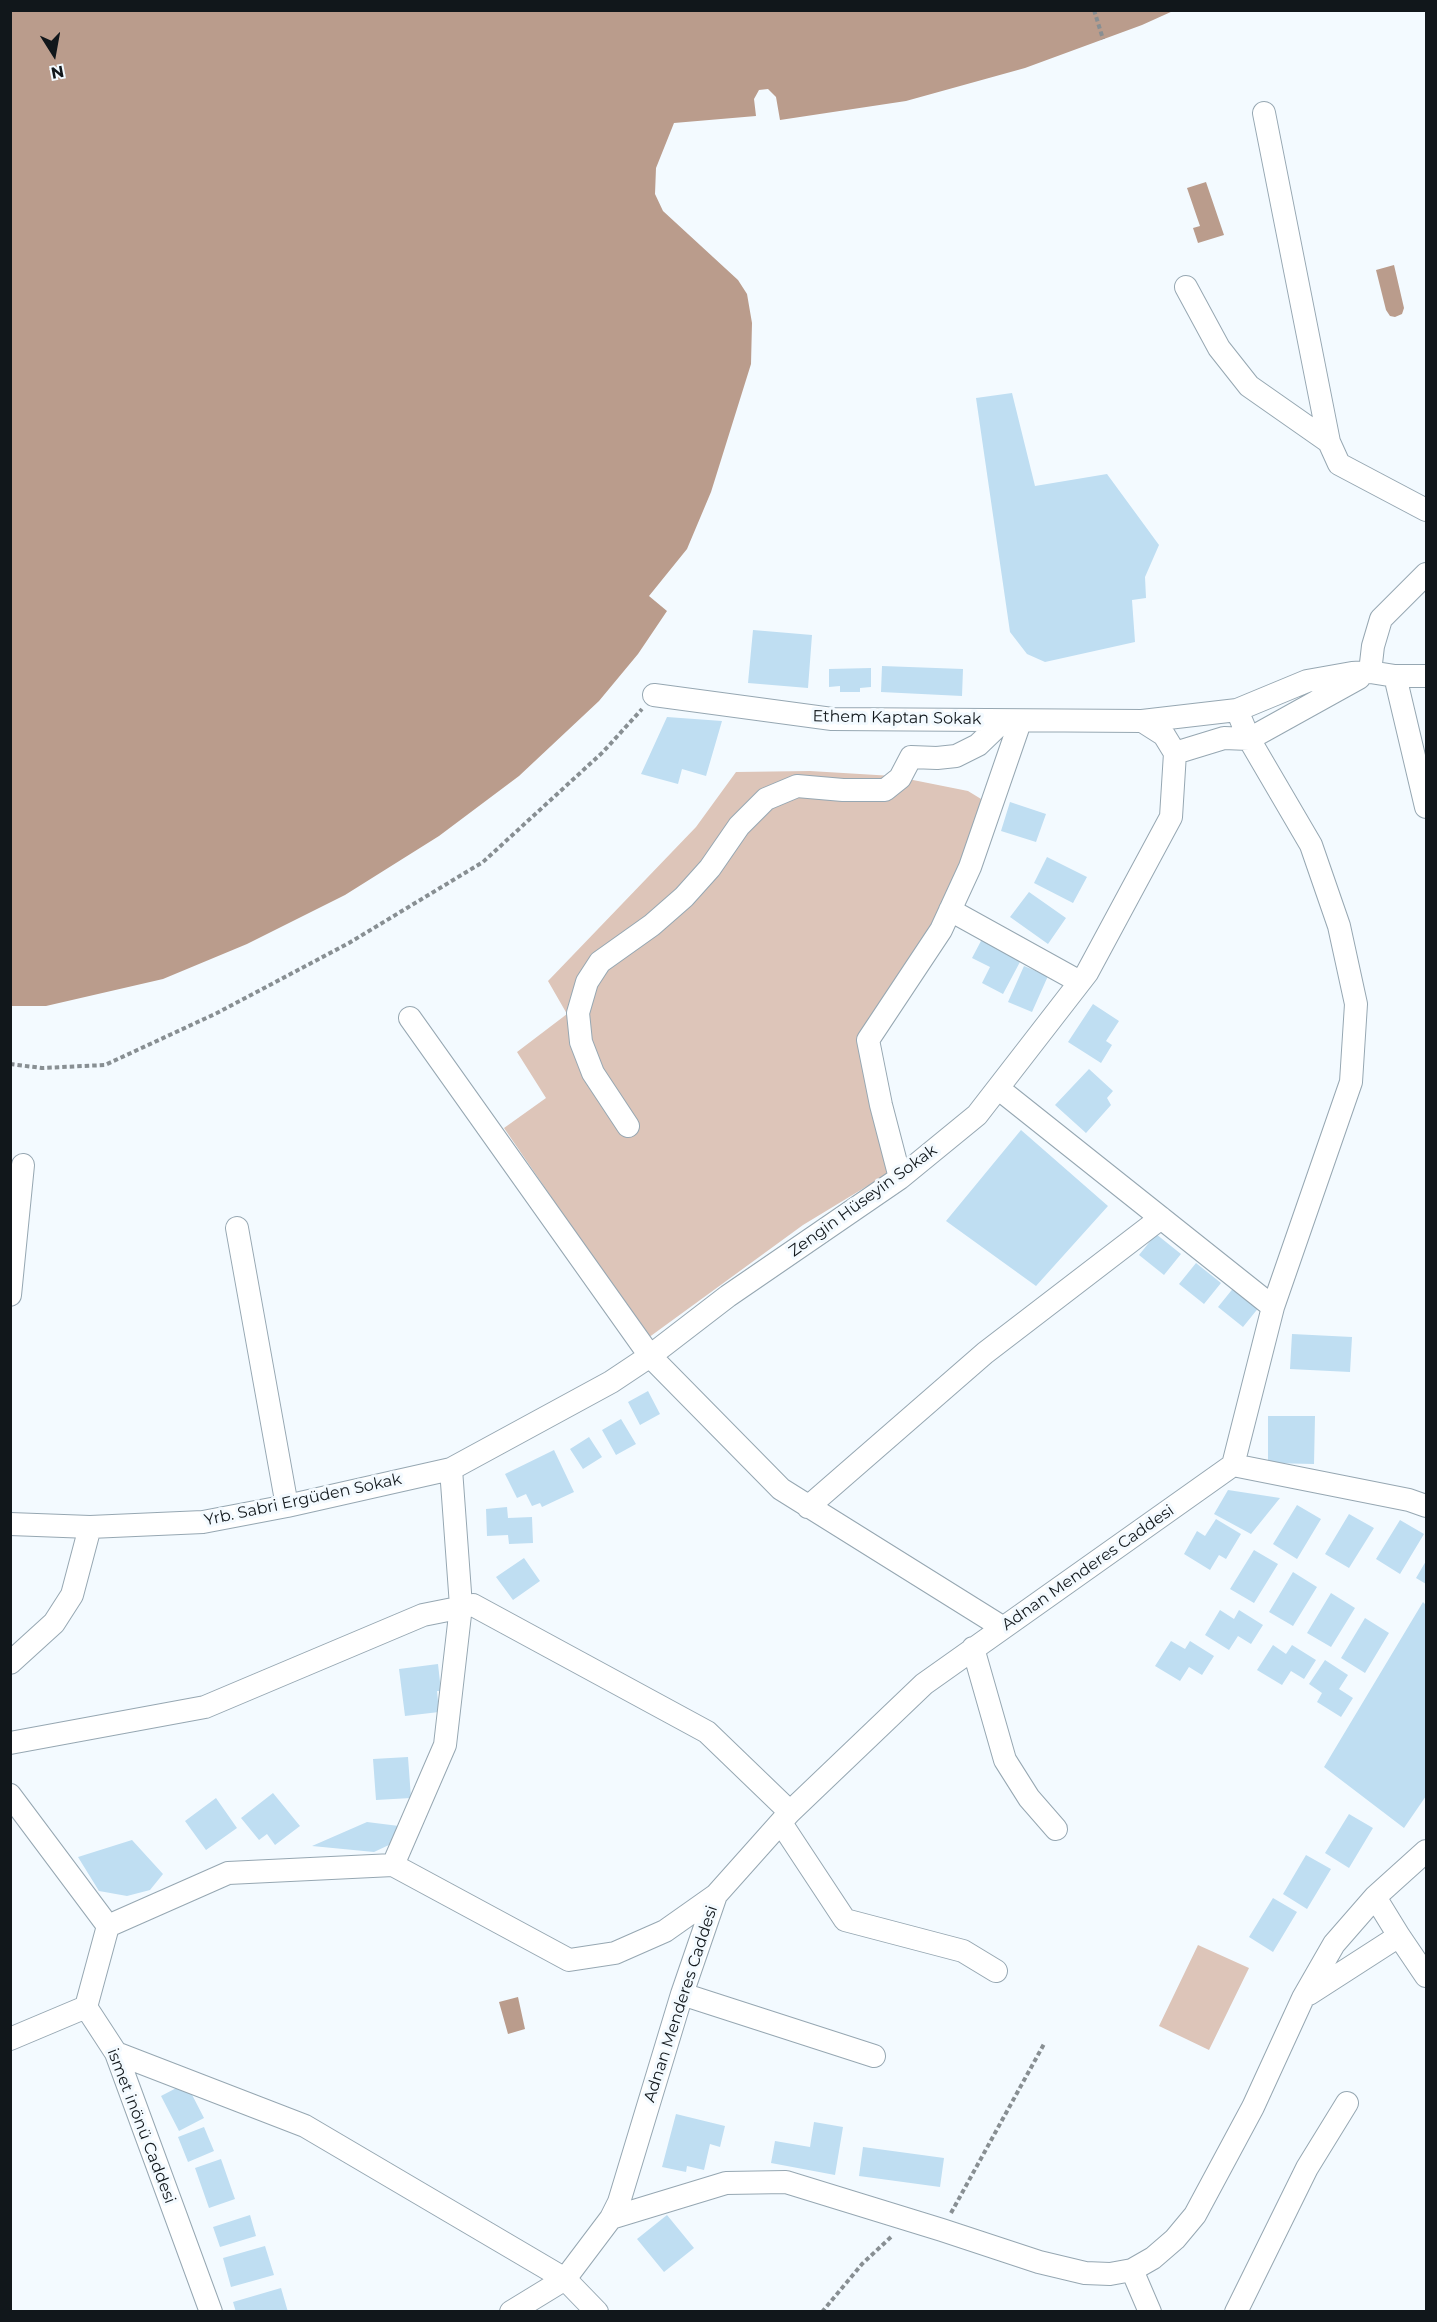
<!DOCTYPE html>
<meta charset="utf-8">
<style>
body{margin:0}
#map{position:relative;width:1437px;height:2322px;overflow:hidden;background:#f3faff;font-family:Montserrat,sans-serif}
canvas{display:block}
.frame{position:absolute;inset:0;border:12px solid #11171b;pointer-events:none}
.north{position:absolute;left:24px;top:24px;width:60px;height:60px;-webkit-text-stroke:4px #f3faff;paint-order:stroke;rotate:169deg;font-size:16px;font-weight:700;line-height:24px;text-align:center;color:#11171b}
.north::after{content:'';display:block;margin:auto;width:21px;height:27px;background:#11171b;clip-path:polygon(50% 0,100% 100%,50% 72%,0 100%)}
</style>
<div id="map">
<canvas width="1437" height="2322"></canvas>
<div class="frame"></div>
<div class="north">N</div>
</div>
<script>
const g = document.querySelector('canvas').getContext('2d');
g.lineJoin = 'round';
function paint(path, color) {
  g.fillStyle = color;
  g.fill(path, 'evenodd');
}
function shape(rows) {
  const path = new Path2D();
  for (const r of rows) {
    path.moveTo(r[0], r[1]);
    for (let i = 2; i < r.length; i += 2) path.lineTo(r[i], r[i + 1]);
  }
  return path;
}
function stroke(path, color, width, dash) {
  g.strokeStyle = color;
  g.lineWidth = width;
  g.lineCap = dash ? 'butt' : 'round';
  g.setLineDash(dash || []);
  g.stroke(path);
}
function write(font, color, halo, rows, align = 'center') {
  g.font = font + ' Montserrat,sans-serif';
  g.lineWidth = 6;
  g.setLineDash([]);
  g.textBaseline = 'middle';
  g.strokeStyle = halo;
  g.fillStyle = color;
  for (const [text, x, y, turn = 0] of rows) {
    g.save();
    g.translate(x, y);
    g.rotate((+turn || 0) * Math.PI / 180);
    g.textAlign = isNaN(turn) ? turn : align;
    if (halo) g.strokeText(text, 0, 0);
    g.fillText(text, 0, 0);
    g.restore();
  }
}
paint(shape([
 [810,771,893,776,968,791,986,802,935,928,865,1030,892,1171,803,1225,648,1338,504,1128,546,1098,517,1052,567,1014,548,981,696,827,736,772],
 [1198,1945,1249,1968,1209,2050,1159,2026]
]), '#ddc5b9');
paint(shape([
 [10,11,11,10,1173,11,1142,25,1025,68,906,101,780,120,776,97,768,89,759,90,754,99,756,116,674,123,656,168,655,194,663,211,738,280,747,294,752,323,751,364,711,492,687,549,649,596,667,611,638,654,599,701,519,776,439,836,345,895,247,944,163,979,46,1006,11,1006],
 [1206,182,1224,235,1198,243,1193,228,1200,226,1187,188],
 [1394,265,1404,308,1402,314,1395,317,1390,316,1386,310,1376,270],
 [518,1997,525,2029,508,2034,499,2002]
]), '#ba9c8c');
paint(shape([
 [1012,393,1035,486,1107,474,1159,545,1145,577,1146,598,1132,600,1135,642,1045,662,1027,654,1010,632,976,398],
 [753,630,812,635,808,688,748,683],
 [882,666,963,669,962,696,881,692],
 [871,668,871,687,860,688,860,692,840,692,840,686,829,687,829,669],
 [667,717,722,721,706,776,682,769,678,784,641,774],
 [1010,802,1046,814,1036,842,1001,831],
 [1047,857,1087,877,1073,903,1034,883],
 [1029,892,1066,918,1048,944,1010,917],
 [982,939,1021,960,1003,994,982,983,990,967,972,958],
 [1024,966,1048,976,1032,1012,1008,1002],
 [1093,1004,1119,1021,1106,1041,1112,1045,1101,1063,1068,1042],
 [1089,1069,1113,1091,1107,1098,1111,1105,1086,1133,1055,1105],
 [1021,1130,1108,1206,1036,1286,946,1221],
 [1156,1234,1181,1254,1164,1275,1139,1255],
 [1196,1263,1221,1283,1204,1304,1179,1284],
 [1235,1286,1260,1306,1243,1327,1218,1307],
 [1292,1334,1352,1337,1350,1372,1290,1369],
 [648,1391,660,1414,640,1425,628,1402],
 [1268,1416,1315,1416,1314,1464,1268,1463],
 [621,1419,636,1444,616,1455,602,1430],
 [589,1437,602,1457,583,1469,570,1449],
 [554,1450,574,1492,542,1507,540,1503,532,1506,526,1494,517,1498,505,1474],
 [1228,1490,1280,1498,1251,1534,1214,1514],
 [1297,1505,1321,1519,1297,1559,1273,1544],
 [507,1507,508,1518,532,1517,533,1543,509,1544,508,1535,487,1536,486,1509],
 [1349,1514,1374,1528,1349,1568,1325,1554],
 [1216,1519,1241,1534,1226,1559,1219,1555,1210,1570,1184,1554,1197,1531,1205,1536],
 [1400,1520,1424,1534,1400,1574,1376,1559],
 [1254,1550,1278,1564,1254,1603,1230,1589],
 [524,1558,540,1581,513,1600,496,1577],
 [1426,1561,1426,1584,1416,1578],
 [1293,1572,1317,1587,1293,1626,1269,1612],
 [1331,1593,1355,1608,1331,1647,1307,1633],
 [1423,1602,1426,1605,1426,1796,1404,1828,1324,1767],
 [1220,1610,1234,1619,1239,1610,1263,1625,1251,1644,1238,1636,1229,1650,1205,1635],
 [1365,1618,1389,1633,1365,1673,1341,1658],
 [1171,1641,1185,1649,1190,1641,1214,1656,1202,1675,1189,1667,1180,1681,1155,1666],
 [1273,1645,1286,1654,1292,1645,1316,1660,1304,1679,1291,1671,1282,1685,1257,1670],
 [1325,1660,1348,1675,1339,1689,1353,1698,1341,1717,1317,1702,1322,1693,1309,1684],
 [438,1664,441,1691,437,1691,439,1712,405,1716,399,1669],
 [408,1757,411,1798,376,1800,373,1759],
 [273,1793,300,1826,275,1845,267,1834,259,1840,241,1818],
 [216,1798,237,1828,206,1850,185,1821],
 [1349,1814,1373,1828,1349,1868,1325,1853],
 [367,1822,399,1826,391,1844,374,1852,312,1846],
 [132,1840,163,1874,150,1890,127,1896,99,1891,78,1857],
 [1306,1855,1331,1869,1307,1909,1283,1894],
 [1273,1898,1297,1912,1273,1952,1249,1937],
 [186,2083,204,2118,179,2131,161,2096],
 [676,2114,725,2126,720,2147,710,2144,704,2170,687,2166,686,2172,662,2167],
 [814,2122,843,2127,835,2175,771,2163,775,2141,810,2147],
 [204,2127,214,2151,188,2162,178,2137],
 [863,2147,944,2158,940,2187,859,2176],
 [221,2159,235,2199,209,2208,195,2168],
 [250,2215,256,2236,220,2247,213,2227],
 [667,2215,694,2248,664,2272,637,2239],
 [265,2246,274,2275,231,2287,223,2258],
 [281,2288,288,2312,236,2312,233,2302]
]), '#bfdef2');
const minor = shape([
 [1264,113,1329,442],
 [1186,287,1219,348,1249,386,1329,442,1339,464,1426,510],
 [1370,672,1373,646,1381,619,1426,574],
 [1395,676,1426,807],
 [654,695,832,719,1142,721,1164,735,1175,753],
 [1142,721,1237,710,1307,681,1352,673,1370,672,1395,676,1426,676],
 [1175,753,1224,738,1249,739,1359,678],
 [950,910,1080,982],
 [410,1018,650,1356,781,1489,1002,1627],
 [999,1089,1273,1307],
 [628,1126,593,1073,581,1042,578,1013,587,982,600,962,652,925,684,897,710,868,739,826,766,799,797,786,843,790,885,790,900,778,911,757,937,758,956,756,978,745,1003,721],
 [900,1178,881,1105,868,1040,941,930,970,867,1020,722],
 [237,1228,287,1506],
 [10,1295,23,1165],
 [1233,1465,1409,1500,1426,1506],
 [808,1507,985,1353,1161,1218],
 [10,1524,90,1527,203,1522,287,1506,451,1469,611,1382,650,1356,728,1296,900,1178,977,1115,1087,973,1171,817,1175,753],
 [973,1648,1005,1760,1029,1798,1056,1829],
 [10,1663,54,1623,72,1595,90,1527],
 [10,1743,205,1707,423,1615,473,1605,707,1732,790,1812],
 [10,1795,108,1926],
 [781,1823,845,1920,963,1951,996,1971],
 [393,1865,445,1745,461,1606,451,1469],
 [1375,1897,1399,1936,1426,1976],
 [108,1926,228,1873,393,1865,569,1960,615,1953,665,1931,716,1895],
 [108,1926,86,2007,116,2053,211,2312],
 [682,1994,874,2056],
 [1309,1994,1399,1936],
 [10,2039,86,2007],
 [116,2053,305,2126,565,2279,597,2312],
 [611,2218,726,2183,786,2182,942,2230,1039,2262,1085,2273,1110,2274,1132,2270,1153,2258,1175,2239,1195,2215,1253,2107,1303,1998,1334,1944,1375,1897,1426,1851],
 [1132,2270,1150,2312],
 [511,2312,565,2279,611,2218,619,2202,682,1994,716,1895,790,1812,924,1684,1233,1465,1273,1307,1351,1082,1356,1004,1339,926,1311,845,1249,739,1237,710],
 [1236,2312,1307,2168,1347,2103]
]);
stroke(minor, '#96a7b2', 24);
stroke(shape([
 [1094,10,1103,39],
 [10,1064,42,1068,105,1065,217,1013,349,943,483,862,603,752,642,709],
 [951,2213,1044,2044],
 [822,2312,862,2264,891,2237]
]), '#888f93', 4, [4.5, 3]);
stroke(minor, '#fff', 22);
write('16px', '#11171b', '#f3faff', [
 ["Ethem Kaptan Sokak",897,718,1],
 ["Zengin Hüseyin Sokak",863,1201,-36],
 ["Yrb. Sabri Ergüden Sokak",303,1500,-12],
 ["Adnan Menderes Caddesi",1088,1568,-35],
 ["Adnan Menderes Caddesi",681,2004,-72],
 ["ismet inönü Caddesi",141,2126,69]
]);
</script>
